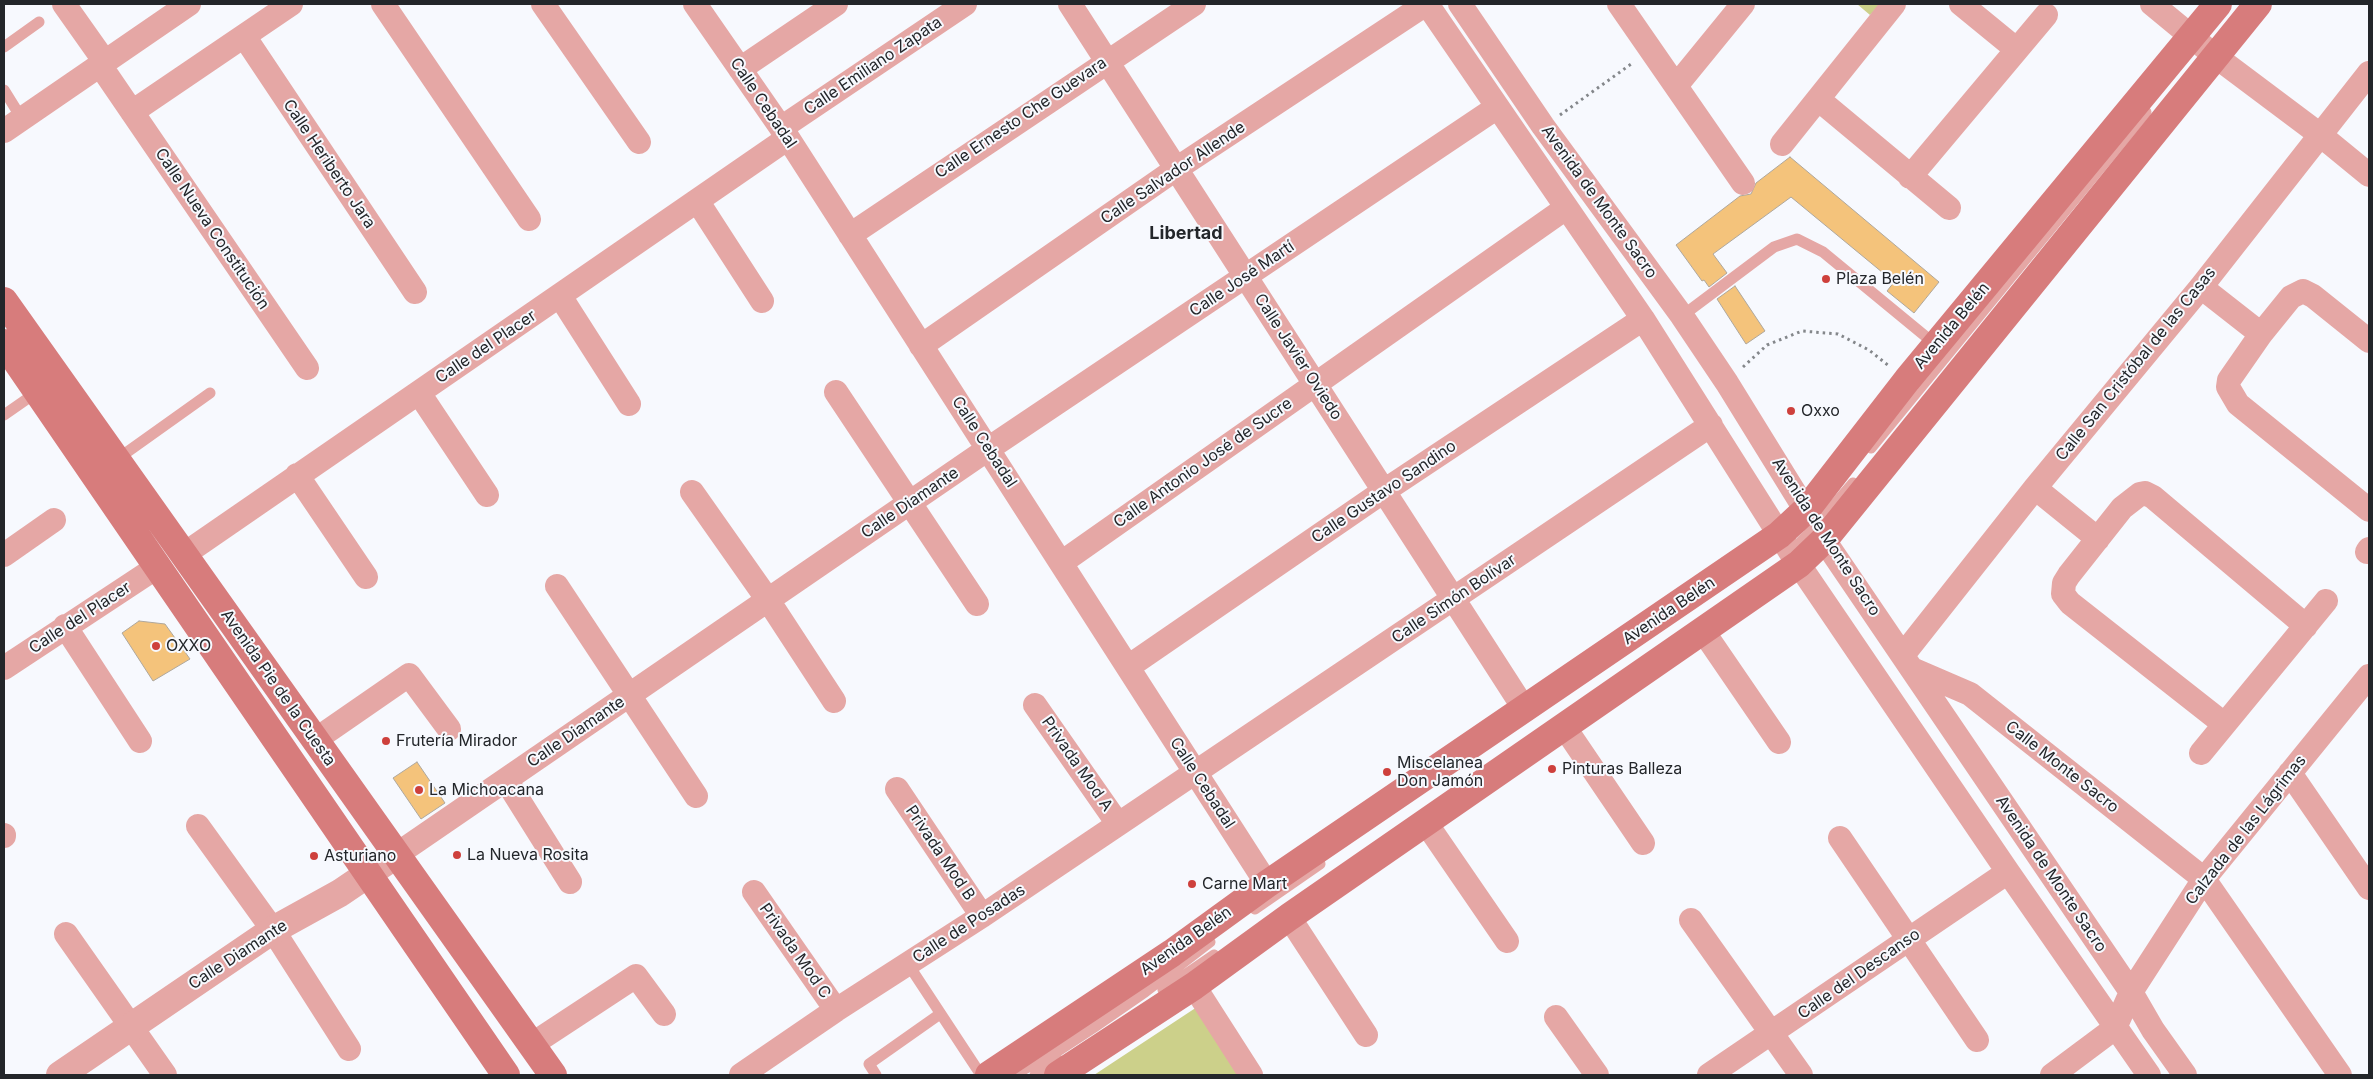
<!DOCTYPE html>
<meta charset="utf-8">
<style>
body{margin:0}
#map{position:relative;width:2373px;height:1079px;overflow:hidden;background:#f7f9fe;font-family:Inter,sans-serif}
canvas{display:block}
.frame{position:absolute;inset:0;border:5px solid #23262a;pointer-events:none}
</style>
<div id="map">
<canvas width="2373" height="1079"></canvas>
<div class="frame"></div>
</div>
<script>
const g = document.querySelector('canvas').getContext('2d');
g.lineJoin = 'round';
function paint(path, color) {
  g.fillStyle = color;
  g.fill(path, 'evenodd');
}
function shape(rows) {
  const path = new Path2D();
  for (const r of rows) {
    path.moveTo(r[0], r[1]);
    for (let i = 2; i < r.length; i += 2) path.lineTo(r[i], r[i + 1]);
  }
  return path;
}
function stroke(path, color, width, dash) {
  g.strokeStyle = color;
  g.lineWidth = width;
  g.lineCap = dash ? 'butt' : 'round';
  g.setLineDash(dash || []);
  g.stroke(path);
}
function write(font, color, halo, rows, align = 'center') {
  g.font = font + ' Inter,sans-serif';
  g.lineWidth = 4;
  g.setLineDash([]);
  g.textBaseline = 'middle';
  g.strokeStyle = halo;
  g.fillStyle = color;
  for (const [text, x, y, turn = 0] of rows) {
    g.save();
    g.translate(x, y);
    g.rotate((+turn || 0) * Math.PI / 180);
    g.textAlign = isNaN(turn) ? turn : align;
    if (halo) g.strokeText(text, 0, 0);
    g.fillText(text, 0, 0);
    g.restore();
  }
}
paint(shape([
 [1857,4,1880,4,1870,15],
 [1197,1007,1243,1075,1094,1075]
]), '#ccd08a');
const building = shape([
 [1790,157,1939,282,1914,313,1887,291,1894,282,1791,197,1713,254,1727,273,1709,287,1704,280,1702,281,1676,245,1740,196,1751,194,1756,183,1790,157],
 [1735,286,1765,331,1746,344,1717,299,1735,286],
 [139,621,165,624,190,659,153,681,122,633,139,621],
 [417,762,445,803,421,819,393,778,417,762]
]);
paint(building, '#f4c37b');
stroke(building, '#aea79d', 1);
stroke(shape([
 [1560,115,1634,62],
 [1743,367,1767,345,1802,331,1838,334,1869,350,1889,366]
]), '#84878b', 3, [2.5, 4]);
stroke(shape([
 [4,47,39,22],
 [4,90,22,119],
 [1682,316,1774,247,1797,239,1823,252,1936,345],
 [4,415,37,392],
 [1871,448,2146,112],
 [116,460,210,393],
 [1789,554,1816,526,1853,483],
 [1255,909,1320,864],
 [908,964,981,1075],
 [1163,990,1214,955],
 [876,1075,869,1064,940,1014],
 [1013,1075,1055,1053,1093,1028,1145,992,1210,942],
 [1035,1075,1058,1060]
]), '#e5a7a5', 11);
stroke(shape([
 [64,4,105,62],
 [383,4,529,219],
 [543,4,639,142],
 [695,4,788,138,1267,884],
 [1070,4,1525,710],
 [1427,4,1643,319,1791,553,2008,872,2149,1075],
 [1460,4,1543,126,1682,316,1727,383,1824,540,2131,992,2153,1030,2185,1075],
 [1619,4,1743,183],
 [1961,4,2016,49],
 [2152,4,2215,56,2319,134,2369,175],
 [244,36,415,292],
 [100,65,307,368],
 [740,69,836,4],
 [1676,86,1743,4],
 [1818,99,1949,208],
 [132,112,291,4],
 [781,128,965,4],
 [4,131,189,4],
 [1782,144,1894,4],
 [1910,177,2046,15],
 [698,202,762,301],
 [850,235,1194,4],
 [2201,287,2261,334],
 [560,296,629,404],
 [2369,341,2313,296,2303,291,2291,297,2261,334,2229,380,2228,387,2238,404,2369,510],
 [921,346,1176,169,1426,4],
 [836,392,977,604],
 [419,393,487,495],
 [297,475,366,577],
 [2035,488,2098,539],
 [692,492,768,600,834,701],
 [2367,552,2369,549],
 [4,555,54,520],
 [183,555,788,138],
 [1061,563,1566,208],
 [557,586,696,796],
 [65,626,140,741],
 [1703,631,1779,742],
 [1903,655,2035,488,2201,287,2369,73],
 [1128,667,1384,491,1643,319],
 [4,668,157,567],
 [1912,669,1970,694,2204,879,2340,1075],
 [1035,705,1118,824],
 [2224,724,2070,603,2063,594,2064,583,2069,575,2122,508,2140,494,2145,493,2153,497,2306,626],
 [1565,728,1643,843],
 [315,740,409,675,449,729],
 [2201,753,2326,601],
 [2290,773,2369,888],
 [506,780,570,882],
 [897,789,982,916],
 [1426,823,1507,941],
 [198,826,273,930,349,1049],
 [4,835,4,836],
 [1840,838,1977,1040],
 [396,855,988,449,1496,108],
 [754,892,836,1010],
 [1289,917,1366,1035],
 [1691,920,1801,1075],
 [66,934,165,1075],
 [1194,986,1251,1075],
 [1556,1017,1597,1075],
 [531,1045,636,976,664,1014],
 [741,1075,836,1010,982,916,1711,425],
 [1709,1075,2008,872],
 [2052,1075,2115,1028,2131,992,2204,879,2369,676]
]), '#e5a7a5', 24);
stroke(shape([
 [60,1075,273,930,340,893,396,855]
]), '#e5a7a5', 28);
stroke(shape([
 [4,301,553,1075],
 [4,343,506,1075],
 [989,1075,1172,953,1267,884,1779,535,1807,509,1907,380,2218,4],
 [1058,1075,1194,986,1289,917,1799,564,1824,540,2258,4]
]), '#d77c7c', 28);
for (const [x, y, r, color] of [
 [1826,279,5,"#ce403c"],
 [1791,411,5,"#ce403c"],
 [156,646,5,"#ce403c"],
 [386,741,5,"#ce403c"],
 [1552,769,5,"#ce403c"],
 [1387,772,5,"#ce403c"],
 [419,790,5,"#ce403c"],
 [457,855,5,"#ce403c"],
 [314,856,5,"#ce403c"],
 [1192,884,5,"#ce403c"]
]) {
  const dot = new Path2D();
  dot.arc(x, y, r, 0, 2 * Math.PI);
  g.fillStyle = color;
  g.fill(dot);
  stroke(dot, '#f7f9fe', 2);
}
write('16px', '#23262a', '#f7f9fe', [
 ["Calle Emiliano Zapata",873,66,-34],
 ["Calle Cebadal",763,103,56],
 ["Calle Ernesto Che Guevara",1021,118,-34],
 ["Calle Heriberto Jara",329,164,56],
 ["Calle Salvador Allende",1173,173,-34],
 ["Avenida de Monte Sacro",1599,202,54],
 ["Calle Nueva Constitución",212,229,56],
 ["Calle José Martí",1242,279,-34],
 ["Avenida Belén",1952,326,-50],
 ["Calle del Placer",486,347,-34],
 ["Calle Javier Oviedo",1298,357,57],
 ["Calle San Cristóbal de las Casas",2136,364,-51],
 ["Calle Cebadal",984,442,57],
 ["Calle Antonio José de Sucre",1203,463,-35],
 ["Calle Gustavo Sandino",1384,492,-34],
 ["Calle Diamante",910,503,-34],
 ["Avenida de Monte Sacro",1826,537,57],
 ["Calle Simón Bolívar",1454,599,-34],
 ["Avenida Belén",1669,611,-34],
 ["Calle del Placer",80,618,-33],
 ["Avenida Pie de la Cuesta",278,688,55],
 ["Calle Diamante",576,732,-34],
 ["Privada Mod A",1077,764,55],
 ["Calle Monte Sacro",2062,767,38],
 ["Calle Cebadal",1202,783,57],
 ["Calzada de las Lágrimas",2246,830,-52],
 ["Privada Mod B",940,853,56],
 ["Avenida de Monte Sacro",2051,874,56],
 ["Calle de Posadas",969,924,-33],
 ["Avenida Belén",1186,941,-35],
 ["Privada Mod C",795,951,55],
 ["Calle Diamante",238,955,-33],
 ["Calle del Descanso",1859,974,-35]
]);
write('16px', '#23262a', '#f7f9fe', [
 ["Plaza Belén",1836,279],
 ["Oxxo",1801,411],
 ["OXXO",166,646],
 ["Frutería Mirador",396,741],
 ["Miscelanea",1397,763],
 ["Don Jamón",1397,781],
 ["Pinturas Balleza",1562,769],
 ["La Michoacana",429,790],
 ["La Nueva Rosita",467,855],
 ["Asturiano",324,856],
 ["Carne Mart",1202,884]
], 'left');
write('bold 18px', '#23262a', '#f7f9fe', [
 ["Libertad",1186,234]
]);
</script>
